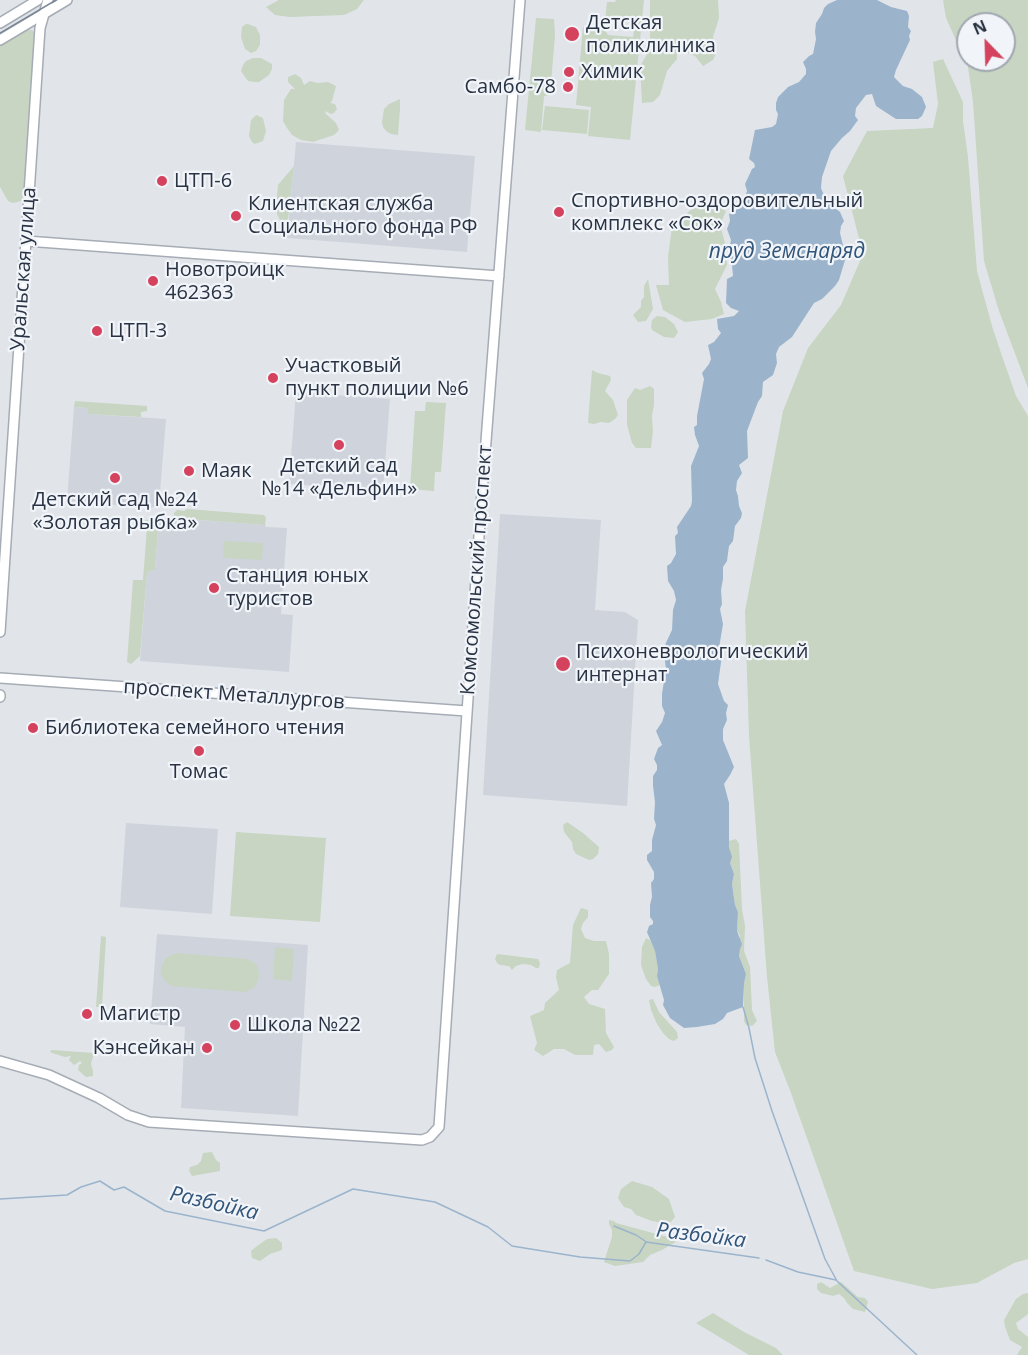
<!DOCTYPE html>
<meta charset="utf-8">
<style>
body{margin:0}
#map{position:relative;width:1028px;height:1355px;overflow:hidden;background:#e1e5ea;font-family:"Open Sans",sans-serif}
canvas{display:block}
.north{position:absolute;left:956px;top:12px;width:60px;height:60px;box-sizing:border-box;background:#f1f4f8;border:2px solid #a1a7b0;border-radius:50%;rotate:337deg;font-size:16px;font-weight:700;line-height:24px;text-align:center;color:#293343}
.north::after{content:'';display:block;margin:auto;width:21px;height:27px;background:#d4425d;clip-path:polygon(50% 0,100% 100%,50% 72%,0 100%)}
</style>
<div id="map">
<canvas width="1028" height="1355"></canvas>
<div class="north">N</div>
</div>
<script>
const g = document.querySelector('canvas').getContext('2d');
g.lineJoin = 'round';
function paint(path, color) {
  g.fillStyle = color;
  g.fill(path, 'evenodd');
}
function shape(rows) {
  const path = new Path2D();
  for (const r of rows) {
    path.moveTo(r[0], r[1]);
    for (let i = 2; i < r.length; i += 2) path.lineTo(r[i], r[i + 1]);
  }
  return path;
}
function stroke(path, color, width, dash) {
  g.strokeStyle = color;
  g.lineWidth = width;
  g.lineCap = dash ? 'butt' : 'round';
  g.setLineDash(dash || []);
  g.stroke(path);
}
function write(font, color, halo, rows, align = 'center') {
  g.font = font + ' "Open Sans",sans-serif';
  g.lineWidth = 4.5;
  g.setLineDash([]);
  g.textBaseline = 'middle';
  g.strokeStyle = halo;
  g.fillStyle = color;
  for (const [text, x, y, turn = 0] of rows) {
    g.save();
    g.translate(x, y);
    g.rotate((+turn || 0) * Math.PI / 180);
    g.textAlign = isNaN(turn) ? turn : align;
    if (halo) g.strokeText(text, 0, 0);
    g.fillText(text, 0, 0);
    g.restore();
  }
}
paint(shape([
 [296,142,475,156,467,252,287,238],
 [296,392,390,399,383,490,289,484],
 [74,407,88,408,88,414,166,419,159,505,151,508,67,501],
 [500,514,601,520,595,610,625,612,638,620,627,806,483,795],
 [159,517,265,525,266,527,287,528,281,614,293,615,289,672,140,661,147,573,155,569],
 [126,823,218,829,212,914,120,907],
 [157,934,308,945,298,1116,181,1108,185,1027,150,1024]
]), '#cfd4dc');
paint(shape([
 [279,0,364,0,357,9,344,15,290,17,275,15,266,7],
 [616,0,644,0,630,140,588,136,591,107,576,105,583,27,604,29,608,35,633,37,635,23,605,20,607,2,615,2],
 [650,0,718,0,719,18,713,37,716,53,713,60,703,66,695,56,687,53,677,54,677,59,667,71,660,95,653,102,642,103,640,66,646,56,650,42],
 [943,0,1028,0,1028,388,999,311,984,261,973,102,968,67,946,18],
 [968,24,1004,24,1004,60,968,60],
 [536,18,554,19,555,35,550,95,544,96,541,132,525,130],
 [246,24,248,24,256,27,260,35,260,45,256,51,251,53,245,49,241,37,242,27],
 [25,30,32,30,36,34,29,128,24,197,21,201,13,203,8,201,0,187,0,44],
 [253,58,261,58,272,64,272,69,269,75,259,82,254,82,248,81,245,77,241,71,243,65,246,61],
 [943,59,963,102,963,121,968,157,977,271,992,326,1002,356,1016,396,1028,416,1028,1259,1014,1263,977,1283,932,1289,854,1271,791,1093,775,1052,767,977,749,736,745,611,783,411,808,348,841,305,863,254,843,176,867,131,933,128,938,104,933,62],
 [295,74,301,78,304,85,310,81,318,83,328,82,336,86,332,101,330,103,335,104,337,109,334,113,331,114,325,111,326,114,336,123,339,130,334,135,313,142,301,140,292,135,287,128,283,121,284,100,291,89,295,89,288,82,288,77],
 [400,99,400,109,398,135,391,134,386,131,383,127,382,122,384,109,389,104],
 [545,106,589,110,587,134,542,130],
 [256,115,263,118,266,131,263,141,255,144,252,142,249,136,251,120],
 [294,166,287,229,283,226,277,214,277,196,278,185],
 [715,205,726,211,720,225,725,243,727,265,715,289,721,302,724,314,712,319,685,322,663,310,656,285,669,285,668,257,672,227,695,206],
 [648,279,653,309,646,321,638,322,633,315,641,307,641,301,644,297,644,286],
 [657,316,665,317,674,324,678,332,674,338,664,337,652,330,651,327,652,320],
 [592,370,598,373,610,376,611,380,605,391,613,400,618,415,615,419,609,423,601,422,594,424,588,423],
 [650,386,654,389,654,405,652,416,653,431,651,448,636,448,632,443,627,425,627,400,635,388,640,390],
 [75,401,147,406,147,411,141,412,141,417,88,414,88,408,74,407],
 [426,402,446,403,441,472,435,472,434,491,410,489,415,411,425,411],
 [187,509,264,515,266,518,265,525,174,518,174,513,177,510,184,511],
 [159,517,155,569,147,573,140,656,131,664,127,662,133,580,143,580,147,527,142,525,142,521],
 [224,541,263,543,262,560,223,558],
 [567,822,583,833,599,847,598,854,593,859,589,860,576,854,573,849,572,842,564,832,563,825],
 [236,832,326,838,320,922,230,916],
 [736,839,739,844,742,909,745,926,744,951,750,967,752,1010,757,1021,752,1026,746,1025,744,1021,744,984,746,974,739,956,740,935,737,931,738,912,735,905,732,884,734,874,730,863,729,841],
 [581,908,588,910,588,917,583,923,581,929,585,938,594,941,606,941,609,954,609,974,598,990,592,990,584,997,589,1004,605,1009,606,1033,614,1047,612,1050,606,1052,599,1044,594,1045,593,1055,575,1055,564,1049,554,1049,543,1056,534,1050,537,1043,530,1016,544,1010,545,1003,559,990,556,977,557,970,570,963,573,925],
 [101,936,106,937,102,1007,96,1007],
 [646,938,650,940,655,950,658,969,657,976,660,985,655,987,651,986,646,979,641,965,642,947],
 [275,947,294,949,292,981,273,979],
 [178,953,247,959,254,962,258,968,259,975,258,981,254,988,245,992,171,986,163,979,161,973,161,967,166,958,171,955],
 [497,954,538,959,540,963,539,968,536,968,531,965,523,964,516,966,512,970,509,966,500,965,497,963,495,959],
 [653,999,659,1012,677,1032,678,1038,674,1041,669,1039,663,1033,657,1024,651,1010,649,1000],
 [52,1050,94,1053,91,1064,93,1071,93,1076,86,1077,78,1070,79,1065,82,1063,80,1061,74,1065,69,1060,71,1056,65,1057,52,1053,50,1051],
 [212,1152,216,1160,220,1163,220,1171,192,1176,189,1171,190,1167,197,1165,201,1161,203,1153],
 [632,1181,652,1187,669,1199,675,1217,669,1224,652,1221,636,1215,631,1209,624,1207,618,1198,621,1189],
 [609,1220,614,1221,616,1223,679,1240,662,1250,650,1255,643,1262,615,1266,604,1262,612,1237,612,1230,609,1224],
 [276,1238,282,1243,282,1250,270,1254,260,1261,252,1258,251,1251,257,1246,267,1239],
 [821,1282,830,1288,841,1282,858,1297,865,1298,868,1302,865,1312,853,1309,847,1303,844,1298,839,1294,833,1296,821,1293,817,1289,817,1284],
 [1028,1293,1028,1314,1016,1323,1018,1329,1028,1337,1028,1355,1017,1355,1022,1347,1010,1340,1005,1327,1004,1320,1016,1299,1023,1294],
 [713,1313,744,1332,776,1348,783,1355,749,1355,696,1323]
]), '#c7d5c2');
paint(shape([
 [837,0,877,0,891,7,907,11,909,16,908,27,911,31,909,36,910,40,896,70,894,77,903,86,912,89,922,97,926,107,922,116,918,119,896,119,876,106,872,94,866,95,856,108,855,116,858,120,850,131,842,138,831,151,822,177,821,188,826,200,840,212,844,221,841,226,840,233,846,257,842,270,839,280,835,286,822,299,814,303,792,337,779,347,776,354,777,363,773,375,763,382,762,396,758,402,747,431,748,458,739,465,742,473,737,481,736,490,738,496,739,506,742,513,741,518,735,526,733,541,729,546,727,561,723,567,723,579,721,590,722,604,720,609,723,624,719,648,722,655,718,684,724,701,728,705,726,713,727,720,723,729,723,740,734,767,730,775,724,784,729,803,729,847,732,857,730,863,734,874,732,884,735,905,738,912,737,931,742,944,740,949,739,956,746,974,744,984,743,1007,727,1013,723,1019,715,1024,697,1027,684,1028,670,1018,663,1005,664,1000,657,976,658,969,655,951,647,932,649,926,653,924,653,921,650,917,650,905,652,897,651,883,654,879,654,872,647,860,647,855,652,851,652,840,656,825,654,819,655,802,653,786,653,776,657,770,657,765,654,759,658,748,662,745,656,731,662,722,665,713,662,706,662,694,666,668,663,649,672,630,673,610,676,600,674,591,668,581,667,566,671,563,676,554,675,536,678,533,677,527,691,506,692,501,691,466,699,446,695,435,694,427,697,425,697,416,704,379,702,373,709,364,711,359,708,345,714,342,721,333,718,329,717,319,734,316,739,311,731,308,726,303,727,279,733,276,732,265,728,254,731,240,727,229,730,221,729,214,740,207,743,202,747,191,745,184,752,169,755,167,754,163,749,159,755,130,772,127,776,124,778,114,776,110,776,103,778,97,788,87,799,82,806,74,806,69,803,62,809,56,813,54,816,39,815,32,816,23,822,14,824,8,828,4]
]), '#9bb4cc');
stroke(shape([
 [743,1007,749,1028,755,1058,772,1111,825,1259,837,1281,917,1355],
 [0,1199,67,1195,81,1187,100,1181,114,1190,124,1187,165,1211,264,1231,353,1189,435,1202,488,1227,512,1246,580,1257,630,1261,639,1254,646,1242,759,1258],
 [614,1226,636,1235,645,1241],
 [766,1260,798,1272,836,1280]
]), '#9bb4cc', 1.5);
const secondary = shape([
 [0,23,38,0],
 [0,40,67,0],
 [26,241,499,276],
 [0,632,40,28,48,0],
 [0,678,467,711],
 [0,695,0,697],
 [0,1061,49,1075,99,1098,128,1115,149,1122,422,1140,430,1137,439,1127,481,506,520,0]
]);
stroke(secondary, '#a6acb5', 12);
stroke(secondary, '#fff', 9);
stroke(shape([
 [0,33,56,0]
]), '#7a8595', 1.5);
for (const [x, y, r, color] of [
 [572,34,8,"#d4425d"],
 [569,72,6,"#d4425d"],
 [568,87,6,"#d4425d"],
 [162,181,6,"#d4425d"],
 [559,212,6,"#d4425d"],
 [236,216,6,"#d4425d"],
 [153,281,6,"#d4425d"],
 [97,331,6,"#d4425d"],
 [273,378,6,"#d4425d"],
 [339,445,6,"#d4425d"],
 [189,471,6,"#d4425d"],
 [115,478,6,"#d4425d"],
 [214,588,6,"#d4425d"],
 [563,664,8,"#d4425d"],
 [33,728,6,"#d4425d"],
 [199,751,6,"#d4425d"],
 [87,1014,6,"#d4425d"],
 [235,1025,6,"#d4425d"],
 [207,1048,6,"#d4425d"]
]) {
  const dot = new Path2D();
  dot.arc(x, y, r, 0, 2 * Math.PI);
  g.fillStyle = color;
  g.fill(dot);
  stroke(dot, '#f1f4f8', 2);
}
write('20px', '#293343', '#f1f4f8', [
 ["Детская",586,23],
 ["поликлиника",586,46],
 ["Химик",581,72],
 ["Самбо-78",556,87,"right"],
 ["ЦТП-6",174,181],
 ["Спортивно-оздоровительный",571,201],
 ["комплекс «Сок»",571,224],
 ["Клиентская служба",248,204],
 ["Социального фонда РФ",248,227],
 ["Новотроицк",165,270],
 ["462363",165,293],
 ["ЦТП-3",109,331],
 ["Участковый",285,366],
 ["пункт полиции №6",285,389],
 ["Детский сад",339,466,"center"],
 ["№14 «Дельфин»",339,489,"center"],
 ["Маяк",201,471],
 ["Детский сад №24",115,500,"center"],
 ["«Золотая рыбка»",115,523,"center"],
 ["Станция юных",226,576],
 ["туристов",226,599],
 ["Психоневрологический",576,652],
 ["интернат",576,675],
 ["Библиотека семейного чтения",45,728],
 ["Томас",199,772,"center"],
 ["Магистр",99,1014],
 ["Школа №22",247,1025],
 ["Кэнсейкан",195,1048,"right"]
], 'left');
write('20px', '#293343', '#f1f4f8', [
 ["Уральская улица",24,269,-86],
 ["Комсомольский проспект",477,570,-86],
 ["проспект Металлургов",234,695,4]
]);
write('italic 21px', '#315479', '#f1f4f8', [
 ["пруд Земснаряд",787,252],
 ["Разбойка",214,1204,13],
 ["Разбойка",701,1236,7]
]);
</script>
